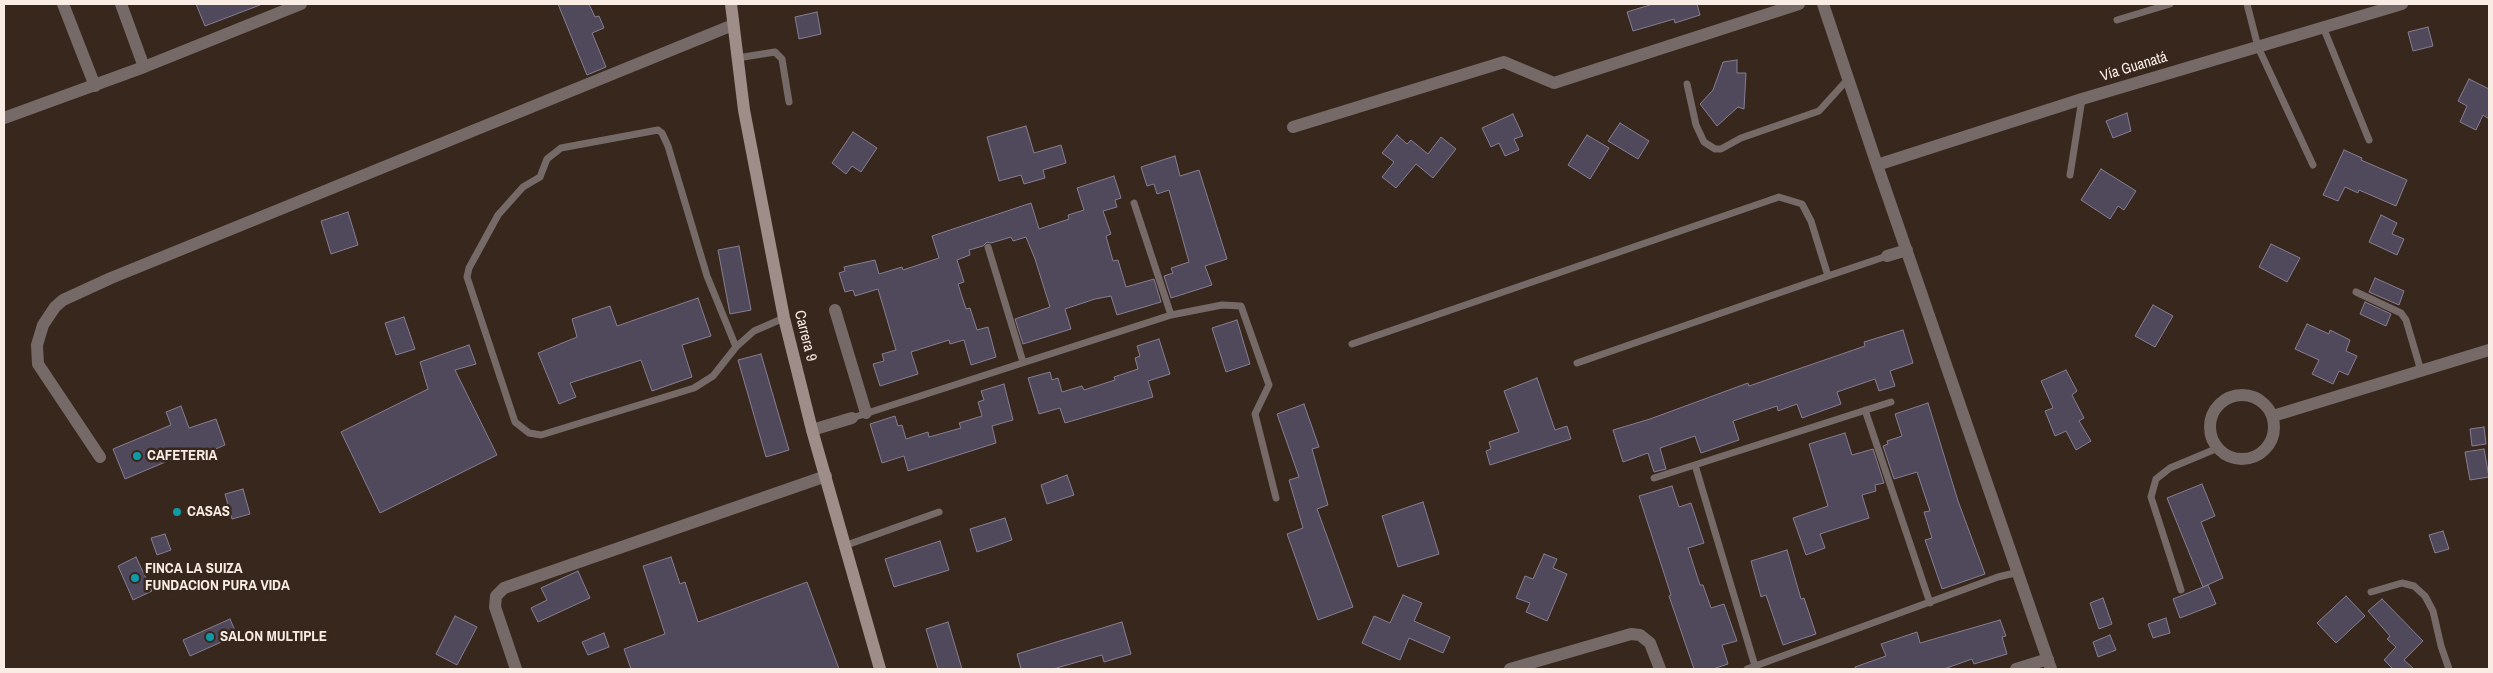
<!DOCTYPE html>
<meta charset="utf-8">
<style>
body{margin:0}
#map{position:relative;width:2493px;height:673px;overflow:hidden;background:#38271c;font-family:"Archivo Narrow",sans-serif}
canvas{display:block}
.frame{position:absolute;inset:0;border:5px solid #f8ece5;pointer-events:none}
</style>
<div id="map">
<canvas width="2493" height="673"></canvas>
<div class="frame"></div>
</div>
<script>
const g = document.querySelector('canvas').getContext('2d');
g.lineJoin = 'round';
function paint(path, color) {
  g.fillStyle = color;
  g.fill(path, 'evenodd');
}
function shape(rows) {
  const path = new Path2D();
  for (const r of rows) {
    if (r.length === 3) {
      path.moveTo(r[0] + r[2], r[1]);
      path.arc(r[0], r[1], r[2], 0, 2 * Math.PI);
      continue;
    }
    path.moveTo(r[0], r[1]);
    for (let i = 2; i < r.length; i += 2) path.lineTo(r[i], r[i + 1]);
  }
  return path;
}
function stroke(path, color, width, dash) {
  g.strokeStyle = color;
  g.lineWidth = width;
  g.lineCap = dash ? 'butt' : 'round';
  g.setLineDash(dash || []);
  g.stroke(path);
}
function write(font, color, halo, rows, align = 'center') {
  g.font = font + ' "Archivo Narrow",sans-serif';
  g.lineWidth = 5;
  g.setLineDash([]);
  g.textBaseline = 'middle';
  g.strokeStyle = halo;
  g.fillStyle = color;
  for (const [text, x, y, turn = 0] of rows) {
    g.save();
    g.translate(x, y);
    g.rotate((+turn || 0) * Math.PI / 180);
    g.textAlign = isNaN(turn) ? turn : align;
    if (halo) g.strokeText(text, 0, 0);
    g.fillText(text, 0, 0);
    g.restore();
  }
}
const building = shape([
 [196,4,260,4,260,5,205,26,196,4],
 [558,4,589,4,595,17,599,16,604,28,592,33,606,67,587,75,558,4],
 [1653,4,1697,4,1700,15,1675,23,1674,19,1633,31,1627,12,1653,4],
 [817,12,821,34,799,39,795,17,817,12],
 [2428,27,2433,46,2413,51,2408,32,2428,27],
 [1737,60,1737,73,1746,73,1744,109,1738,107,1717,126,1700,104,1713,90,1723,62,1737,60],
 [2469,79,2489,89,2489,119,2483,115,2476,130,2460,122,2467,106,2458,101,2469,79],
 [2127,113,2131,131,2113,138,2106,121,2127,113],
 [1513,114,1523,136,1514,139,1519,150,1505,156,1499,143,1491,147,1482,128,1513,114],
 [1620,123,1649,141,1638,159,1608,141,1620,123],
 [1026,126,1034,153,1061,145,1066,163,1043,170,1045,178,1024,184,1021,175,999,181,987,137,1026,126],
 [853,132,877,148,861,172,852,166,846,174,832,163,853,132],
 [1397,135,1407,144,1411,140,1428,154,1441,137,1456,149,1433,178,1416,164,1396,188,1382,177,1394,162,1382,153,1397,135],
 [1587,135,1609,148,1590,179,1568,165,1587,135],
 [2344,150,2362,158,2361,160,2407,180,2396,206,2359,190,2358,193,2345,187,2338,201,2323,195,2344,150],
 [1175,156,1180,176,1199,170,1227,259,1205,266,1212,285,1171,298,1164,276,1173,273,1171,268,1189,262,1169,190,1157,194,1154,184,1147,186,1141,167,1175,156],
 [2101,169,2136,191,2124,210,2118,206,2110,219,2081,200,2101,169],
 [1114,176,1121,198,1115,200,1117,207,1103,211,1111,234,1106,236,1113,261,1118,260,1126,287,1154,279,1161,302,1117,315,1111,296,1095,299,1065,309,1071,329,1023,344,1015,319,1050,307,1035,259,1026,237,1013,241,1011,237,991,243,987,242,983,246,969,250,970,255,957,260,964,282,958,284,966,309,970,308,977,330,988,327,996,357,971,365,964,340,950,344,949,340,911,352,918,374,880,386,873,364,884,361,882,354,896,350,878,289,855,296,853,290,845,292,839,273,845,271,844,267,875,260,879,274,902,267,903,270,939,258,932,236,1031,203,1039,229,1069,219,1068,215,1084,210,1077,188,1114,176],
 [348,212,358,245,331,254,321,221,348,212],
 [2381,215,2397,223,2392,234,2404,239,2397,255,2369,242,2381,215],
 [2271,244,2300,258,2287,282,2259,267,2271,244],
 [739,246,751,310,730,314,718,250,739,246],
 [2375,278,2404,291,2399,305,2369,292,2375,278],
 [698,298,711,336,682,345,692,377,652,391,641,360,570,383,576,397,559,404,538,353,577,337,572,319,610,306,617,326,698,298],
 [2365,302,2391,314,2386,326,2360,314,2365,302],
 [2153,305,2173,316,2155,347,2135,336,2153,305],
 [404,317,415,349,396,355,385,323,404,317],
 [1237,320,1250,364,1226,372,1212,328,1237,320],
 [2307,324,2329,334,2330,330,2350,340,2346,351,2357,356,2348,375,2339,371,2333,384,2312,374,2319,360,2295,349,2307,324],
 [1903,330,1913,363,1890,371,1895,386,1879,391,1875,379,1837,392,1841,404,1802,418,1797,404,1778,411,1777,406,1733,421,1739,440,1701,453,1695,436,1660,448,1666,469,1654,472,1648,453,1623,462,1613,430,1650,419,1748,383,1749,386,1865,346,1864,342,1903,330],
 [1159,339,1170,374,1148,381,1153,397,1065,423,1060,408,1039,414,1028,378,1050,372,1052,380,1058,378,1062,392,1082,386,1084,390,1115,380,1114,377,1138,369,1135,358,1140,356,1137,346,1159,339],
 [469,345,476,364,455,370,497,455,380,513,341,432,428,389,420,362,469,345],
 [761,354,789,450,766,457,738,360,761,354],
 [2066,370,2077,391,2072,395,2084,418,2079,421,2091,441,2076,450,2066,431,2055,436,2045,411,2053,408,2041,381,2066,370],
 [1537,378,1555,430,1567,426,1571,439,1490,465,1486,451,1491,449,1489,442,1519,432,1504,391,1537,378],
 [1004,384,1013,420,992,426,996,443,908,471,904,456,882,463,870,424,895,416,898,426,902,425,906,439,928,432,929,437,961,428,959,423,982,416,978,402,984,400,981,391,1004,384],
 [1928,403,1958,501,1985,574,1942,589,1925,540,1932,538,1924,512,1930,511,1917,472,1894,479,1883,446,1888,444,1887,441,1902,436,1895,414,1928,403],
 [1304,404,1319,447,1312,449,1328,505,1317,509,1353,607,1318,620,1287,534,1303,528,1289,480,1299,477,1277,414,1304,404],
 [181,406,189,428,216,419,225,445,185,462,182,455,125,479,113,449,171,425,166,412,181,406],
 [2484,427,2486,444,2472,446,2470,429,2484,427],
 [1845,433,1852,455,1873,449,1884,483,1875,485,1876,491,1862,495,1869,518,1820,534,1825,548,1806,555,1793,518,1828,506,1809,444,1845,433],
 [2484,449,2489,477,2470,480,2465,452,2484,449],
 [1067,475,1074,495,1047,504,1041,485,1067,475],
 [2202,484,2215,516,2201,522,2223,578,2203,587,2167,498,2202,484],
 [1672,486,1679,507,1691,503,1704,543,1688,548,1700,585,1703,585,1711,608,1724,604,1737,641,1722,645,1728,664,1713,669,1694,669,1669,596,1671,595,1639,496,1672,486],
 [243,489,250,514,232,519,225,494,243,489],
 [1423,502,1439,554,1398,567,1382,516,1423,502],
 [1005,518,1012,540,977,552,970,529,1005,518],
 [2443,531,2449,549,2435,553,2429,535,2443,531],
 [165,534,171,550,157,555,151,538,165,534],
 [940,541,949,570,894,587,885,559,940,541],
 [1787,550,1801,599,1804,598,1816,634,1783,645,1766,595,1761,597,1751,561,1787,550],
 [1544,554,1557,559,1553,568,1567,574,1547,621,1526,612,1530,603,1516,598,1525,576,1533,579,1544,554],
 [136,557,152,591,133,600,118,566,136,557],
 [671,557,680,584,685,582,698,622,807,582,839,669,631,669,624,649,665,634,643,566,671,557],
 [578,571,590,598,538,622,531,608,547,600,541,588,578,571],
 [2208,585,2216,604,2180,618,2173,599,2208,585],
 [1403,595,1422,603,1414,621,1450,637,1443,653,1409,638,1400,660,1362,643,1374,616,1390,623,1403,595],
 [2346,596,2365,616,2336,643,2317,623,2346,596],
 [2103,598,2112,624,2099,629,2090,603,2103,598],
 [2382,599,2423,641,2404,660,2414,669,2393,669,2384,660,2396,647,2387,639,2390,636,2368,611,2382,599],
 [455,616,477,627,457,665,436,654,455,616],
 [2166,618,2170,633,2153,638,2148,624,2166,618],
 [230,619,237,635,190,656,183,640,230,619],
 [2000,620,2006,636,2002,637,2007,654,1974,664,1972,659,1944,669,1855,669,1855,667,1886,656,1881,644,1917,632,1920,643,2000,620],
 [948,622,962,669,938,669,926,629,948,622],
 [1122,622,1131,654,1104,662,1102,655,1053,669,1021,669,1017,654,1122,622],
 [604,633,609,647,588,655,582,642,604,633],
 [2110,635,2116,650,2098,657,2093,642,2110,635]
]);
paint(building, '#50495b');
stroke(building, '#867e92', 1);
stroke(shape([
 [2247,4,2258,47,2313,165],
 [2117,20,2170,4],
 [2323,27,2369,140],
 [737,58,775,52,782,59,789,102],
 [1687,84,1696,125,1704,142,1715,149,1721,149,1741,138,1819,111,1848,79],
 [2070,175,2082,99],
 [1134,203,1171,315],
 [988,247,1023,362],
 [2356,292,2401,313,2406,320,2421,371],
 [1352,344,1779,197,1802,204,1811,221,1828,276,1887,256],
 [736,347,707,276,668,146,662,133,658,130,561,148,547,159,540,177,523,187,498,215,469,268,467,277,515,422,529,433,541,435,694,388,713,376,736,347,754,331,784,318],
 [1577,363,1828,276],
 [1865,410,1930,603],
 [852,418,1171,315,1222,305,1241,306,1269,385,1255,414,1276,498],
 [1695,465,1755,666],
 [1654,478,1891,402],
 [844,546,939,512],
 [2181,590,2151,497,2156,479,2170,468,2218,448],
 [2371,592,2402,583,2414,586,2425,596,2433,611,2441,646,2449,669],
 [1747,669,1998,577,2019,572]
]), '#756a67', 7);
stroke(shape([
 [63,4,95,86],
 [121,4,144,67],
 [1823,4,1877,165,2051,669],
 [4,118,144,67,301,4],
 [1293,127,1504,62,1554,83,1799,4],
 [1877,165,2082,99,2402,4],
 [1887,256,1907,250],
 [835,310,866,413],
 [2242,427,32],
 [2273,416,2489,350],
 [812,430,852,418],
 [100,457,38,364,37,345,43,325,55,307,63,300,111,278,733,25],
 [516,669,495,607,496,596,504,588,826,476],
 [1510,669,1631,634,1640,635,1650,643,1660,669],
 [2016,669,2048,659]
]), '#756a67', 12);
stroke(shape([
 [731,4,744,110,784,318,812,430,880,669]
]), '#9e8d89', 12);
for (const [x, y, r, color] of [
 [137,456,5,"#0f9aa8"],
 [177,512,5,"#0f9aa8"],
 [135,578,5,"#0f9aa8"],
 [210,637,5,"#0f9aa8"]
]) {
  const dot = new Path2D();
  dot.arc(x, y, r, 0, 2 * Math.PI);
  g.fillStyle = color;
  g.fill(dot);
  stroke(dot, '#38271c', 2);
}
write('15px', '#f8ece5', '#38271c', [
 ["Vía Guanatá",2134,67,-17],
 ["Carrera 9",805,336,76]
]);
write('bold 15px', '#f8ece5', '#38271c', [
 ["CAFETERIA",147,456],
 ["CASAS",187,512],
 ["FINCA LA SUIZA",145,569],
 ["FUNDACION PURA VIDA",145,586],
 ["SALON MULTIPLE",220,637]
], 'left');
</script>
